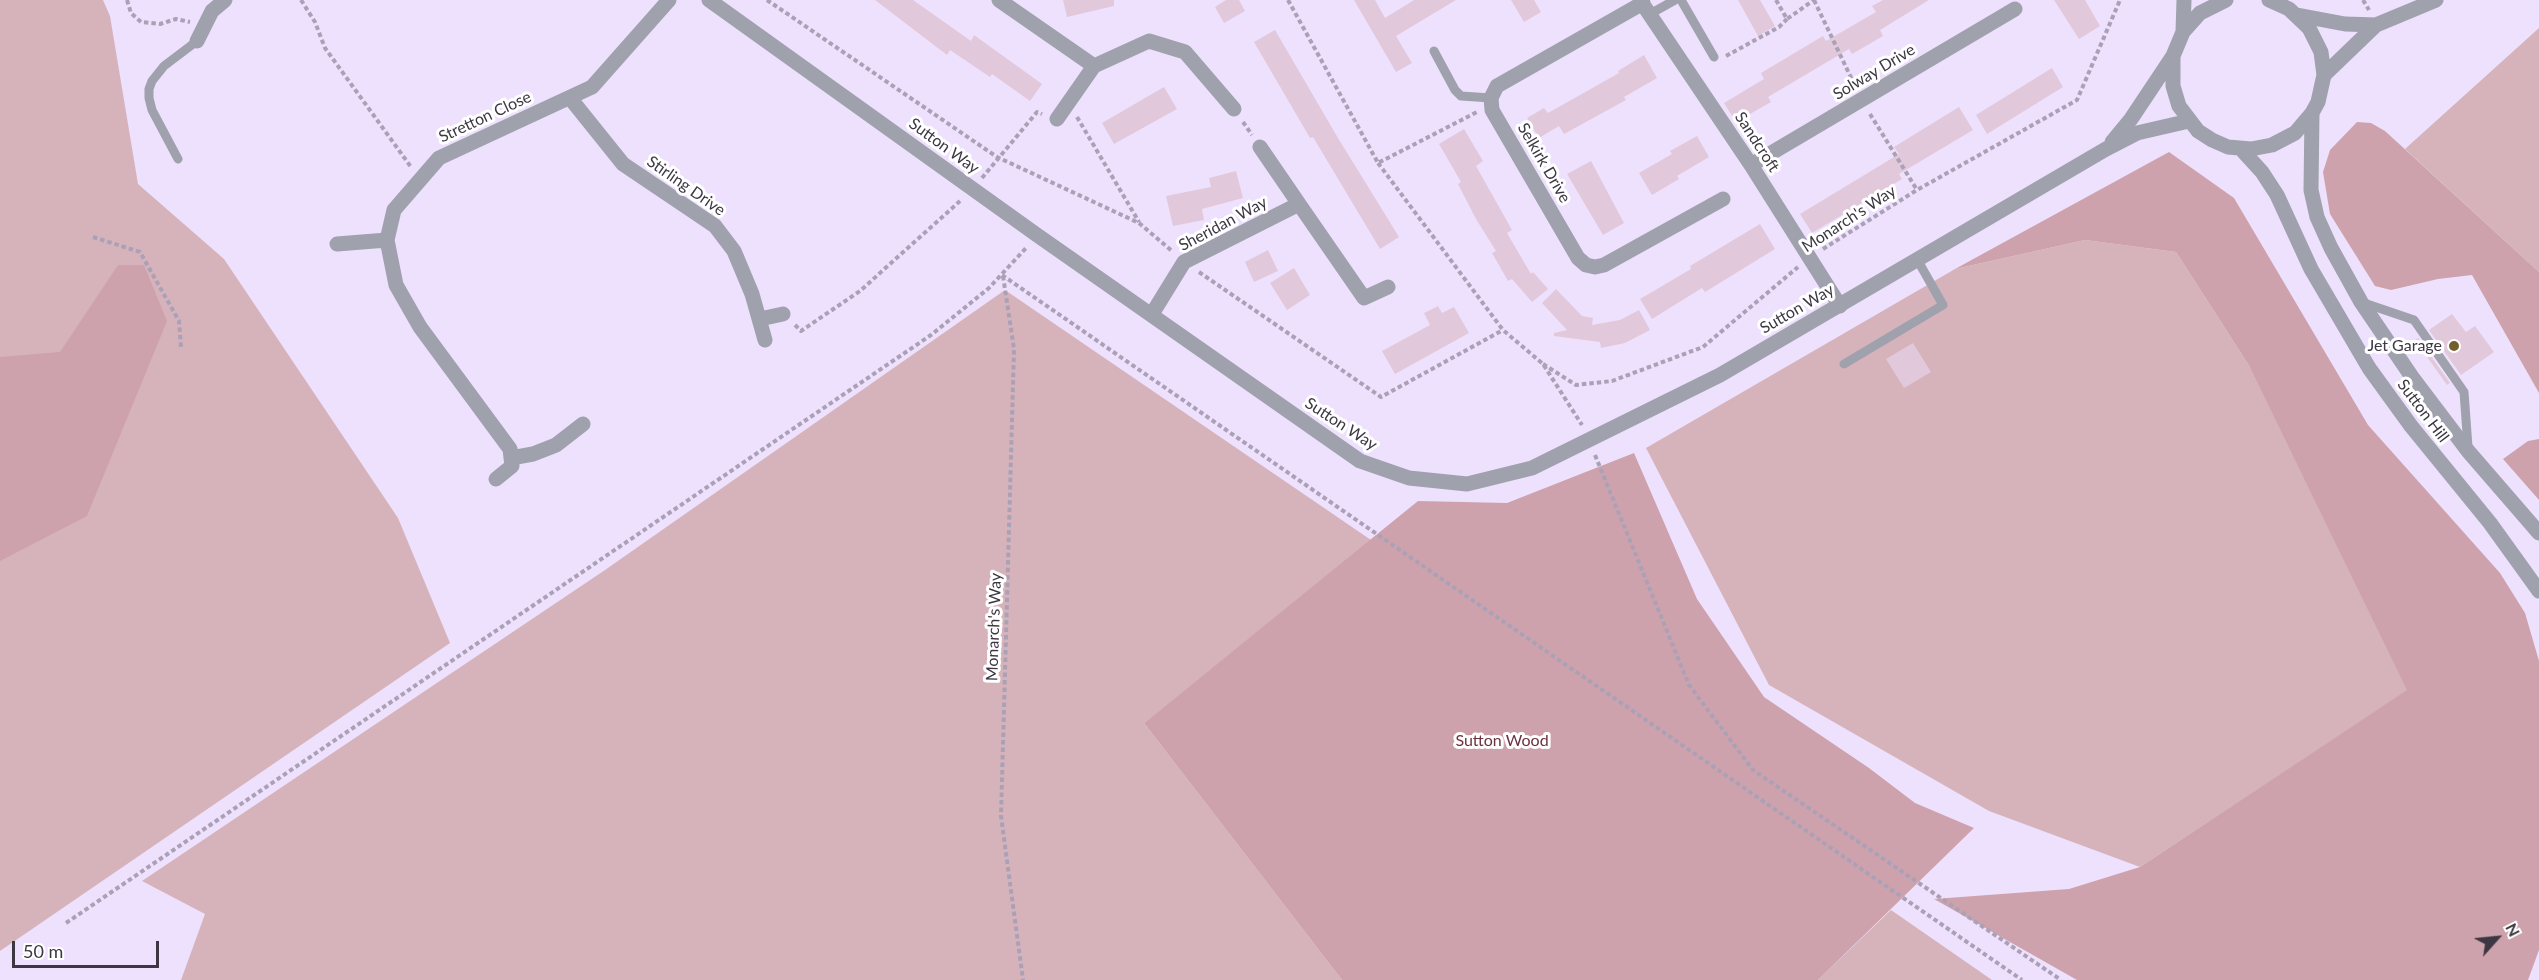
<!DOCTYPE html>
<style>
body{margin:0}
#map{position:relative;width:2539px;height:980px;overflow:hidden;background:#eee1fd;font-family:Lato,sans-serif}
canvas{display:block}
.north{position:absolute;left:2467px;top:908px;width:60px;height:60px;-webkit-text-stroke:4px #fff;paint-order:stroke;rotate:63deg;font-size:16px;font-weight:700;line-height:24px;text-align:center;color:#3c3742}
.north::after{content:'';display:block;margin:auto;width:21px;height:27px;background:#3c3742;clip-path:polygon(50% 0,100% 100%,50% 72%,0 100%)}
.scale{position:absolute;left:12px;top:941px;width:147px;height:27px;box-sizing:border-box;border:3px solid #3c3742;border-top:0;padding-left:8px;font-size:18px;line-height:21px;white-space:nowrap;color:#3c3742;-webkit-text-stroke:4px #fff;paint-order:stroke}
</style>
<div id="map">
<canvas width="2539" height="980"></canvas>
<div class="north">N</div>
<div class="scale">50 m</div>
</div>
<script>
const g = document.querySelector('canvas').getContext('2d');
g.lineJoin = 'round';
function paint(path, color) {
  g.fillStyle = color;
  g.fill(path, 'evenodd');
}
function shape(rows) {
  const path = new Path2D();
  for (const r of rows) {
    path.moveTo(r[0], r[1]);
    for (let i = 2; i < r.length; i += 2) path.lineTo(r[i], r[i + 1]);
  }
  return path;
}
function stroke(path, color, width, dash) {
  g.strokeStyle = color;
  g.lineWidth = width;
  g.lineCap = dash ? 'butt' : 'round';
  g.setLineDash(dash || []);
  g.stroke(path);
}
function write(font, color, halo, rows, align = 'center') {
  g.font = font + ' Lato,sans-serif';
  g.lineWidth = 6;
  g.setLineDash([]);
  g.textBaseline = 'middle';
  g.strokeStyle = halo;
  g.fillStyle = color;
  for (const [text, x, y, turn = 0] of rows) {
    g.save();
    g.translate(x, y);
    g.rotate((+turn || 0) * Math.PI / 180);
    g.textAlign = isNaN(turn) ? turn : align;
    if (halo) g.strokeText(text, 0, 0);
    g.fillText(text, 0, 0);
    g.restore();
  }
}
paint(shape([
 [0,0,103,0,110,16,138,184,224,259,398,518,450,643,0,951],
 [2539,28,2539,272,2405,149],
 [2085,240,2176,252,2248,364,2408,690,2140,867,1989,811,1769,685,1646,448,1955,269],
 [1005,290,1371,540,1144,723,1342,980,181,980,205,914,142,881,605,570],
 [1891,910,1992,980,1818,980]
]), '#d6b3bb');
paint(shape([
 [2357,122,2371,123,2385,131,2539,272,2539,393,2472,275,2438,279,2391,290,2375,286,2330,214,2323,172,2330,150],
 [2169,152,2234,198,2368,425,2500,573,2525,613,2539,661,2539,950,2528,980,2077,980,1934,899,2069,889,2140,867,2407,690,2248,364,2176,252,2085,240,1955,269],
 [118,265,144,265,167,321,87,516,0,561,0,357,60,352],
 [2539,439,2539,500,2503,459,2528,441],
 [1634,453,1697,599,1764,697,1869,768,1915,803,1974,828,1818,980,1342,980,1144,723,1418,501,1507,503]
]), '#cea2ac');
paint(shape([
 [875,0,913,0,971,41,974,35,1042,84,1030,101,992,74,990,77,950,50,947,55],
 [1063,0,1114,0,1114,6,1067,17],
 [1226,0,1239,0,1245,11,1224,23,1215,7],
 [1354,0,1375,0,1385,18,1414,0,1456,0,1396,36,1412,63,1396,72],
 [1511,0,1534,0,1541,12,1524,22],
 [1738,0,1760,0,1775,26,1758,36],
 [1883,0,1929,0,1880,30,1883,36,1852,54,1849,49,1768,97,1771,102,1736,122,1724,103,1764,79,1761,73,1823,36,1826,41,1876,12,1872,6],
 [2054,0,2085,0,2100,26,2079,39],
 [1275,30,1338,138,1399,237,1380,249,1313,137,1310,138,1254,42],
 [1644,55,1657,78,1624,97,1626,100,1564,134,1559,126,1539,138,1527,118,1544,108,1548,113,1619,73,1618,71],
 [2052,68,2063,87,1987,134,1976,115],
 [1164,87,1177,109,1114,144,1102,123],
 [1959,107,1973,130,1899,174,1902,179,1812,233,1800,214,1899,154,1894,147],
 [1464,129,1483,161,1476,166,1512,230,1507,233,1531,274,1533,272,1548,289,1532,302,1512,279,1508,281,1492,253,1496,251,1476,219,1458,184,1461,182,1439,144],
 [1697,136,1709,157,1677,176,1679,179,1652,195,1639,173,1672,154,1670,151],
 [1591,161,1624,223,1603,235,1567,174],
 [1236,171,1243,198,1202,209,1204,220,1173,226,1166,196,1211,187,1209,178],
 [1760,224,1775,249,1705,292,1702,288,1652,319,1640,299,1691,269,1690,266],
 [1268,250,1278,271,1254,282,1245,262],
 [1294,268,1310,295,1287,310,1270,283],
 [1556,289,1582,316,1593,318,1592,325,1620,320,1639,310,1650,330,1625,343,1601,348,1600,342,1554,336,1554,333,1567,330,1542,303],
 [1438,306,1442,313,1454,307,1469,333,1395,374,1382,351,1430,325,1424,313],
 [2452,314,2466,332,2475,326,2494,352,2461,375,2429,330],
 [2418,338,2450,383,2447,385,2415,340],
 [1913,343,1931,372,1904,388,1886,359]
]), '#e2c8db');
stroke(shape([
 [127,0,131,13,141,22,160,24,176,19,190,22],
 [301,0,315,22,325,48,411,167],
 [767,0,997,157,1139,223,1172,251],
 [1288,0,1378,163,1477,112],
 [1776,0,1787,19,1814,0],
 [1814,0,1855,86],
 [2363,0,2369,10],
 [1726,56,1779,27,1787,19],
 [1870,114,1917,190],
 [1077,117,1139,222],
 [1243,122,1252,135],
 [1378,163,1503,330,1543,364,1582,425],
 [982,178,1037,112,1042,114],
 [93,237,140,252,179,321,181,348],
 [1823,249,1917,190,2077,100,2120,0],
 [1199,272,1381,397,1503,330],
 [1002,275,2022,980],
 [1003,276,1014,349,1001,816,1023,980],
 [795,325,801,331,860,291,960,201],
 [1543,364,1576,385,1612,381,1703,347,1798,267],
 [1595,455,1689,685,1753,770,2061,980],
 [66,923,931,335,989,288,1027,247]
]), '#aba1b6', 4, [4.5, 3]);
stroke(shape([
 [1681,0,1714,57],
 [1650,14,1675,0],
 [1434,51,1455,90,1461,96,1491,98],
 [178,159,152,110,149,98,149,89,152,81,164,66,197,41],
 [2364,303,2414,320,2464,392,2468,447],
 [1844,364,1943,305,1918,261]
]), '#9fa1ad', 9);
stroke(shape([
 [999,0,1094,66,1149,41,1185,52,1234,109],
 [1640,0,1751,165,1840,306],
 [1643,3,1497,86,1491,98,1492,110,1578,258,1586,265,1595,267,1604,265,1723,199],
 [197,41,212,11,225,0],
 [570,98,623,164,715,226,734,251,752,294,765,340],
 [1057,119,1094,66],
 [1260,147,1299,204],
 [1751,165,2015,9],
 [337,244,387,240],
 [1152,314,1184,262,1299,204,1364,298,1388,287],
 [760,319,783,314],
 [511,458,533,454,556,445,583,424],
 [496,479,512,466,510,449,420,327,396,285,387,240,394,210,439,158,592,87,669,0]
]), '#9fa1ad', 15);
stroke(shape([
 [709,0,1037,235,1360,461,1409,478,1467,484,1532,468,1720,375,2106,149,2137,133,2189,121],
 [2226,0,2200,13,2183,32,2173,56,2173,86,2179,106,2198,131,2212,140,2228,147,2251,149,2272,145,2295,133,2312,113,2318,102,2324,75,2321,52,2309,28,2289,9,2269,0],
 [2297,15,2345,24,2376,25],
 [2183,32,2184,0],
 [2324,75,2376,25,2436,0],
 [2312,113,2311,190,2317,217,2331,248,2361,302,2412,377,2468,451,2539,533],
 [2112,142,2131,119,2173,56],
 [2241,149,2262,172,2277,195,2311,269,2369,368,2411,426,2490,523,2539,591]
]), '#9fa1ad', 15);
for (const [x, y, r, color] of [
 [2454,346,6,"#735e2d"]
]) {
  const dot = new Path2D();
  dot.arc(x, y, r, 0, 2 * Math.PI);
  g.fillStyle = color;
  g.fill(dot);
  stroke(dot, '#fff', 2);
}
write('16px', '#3c3742', '#fff', [
 ["Solway Drive",1874,72,-31],
 ["Stretton Close",485,117,-25],
 ["Sandcroft",1757,142,57],
 ["Sutton Way",944,146,36],
 ["Selkirk Drive",1544,163,60],
 ["Stirling Drive",686,186,35],
 ["Monarch's Way",1849,219,-33],
 ["Sheridan Way",1223,224,-28],
 ["Sutton Way",1797,309,-30],
 ["Sutton Hill",2423,411,53],
 ["Sutton Way",1341,424,33],
 ["Monarch's Way",994,627,-88]
]);
write('16px', '#3c3742', '#fff', [
 ["Jet Garage",2442,346]
], 'right');
write('16px', '#6c3244', '#fff', [
 ["Sutton Wood",1502,741]
]);
</script>
